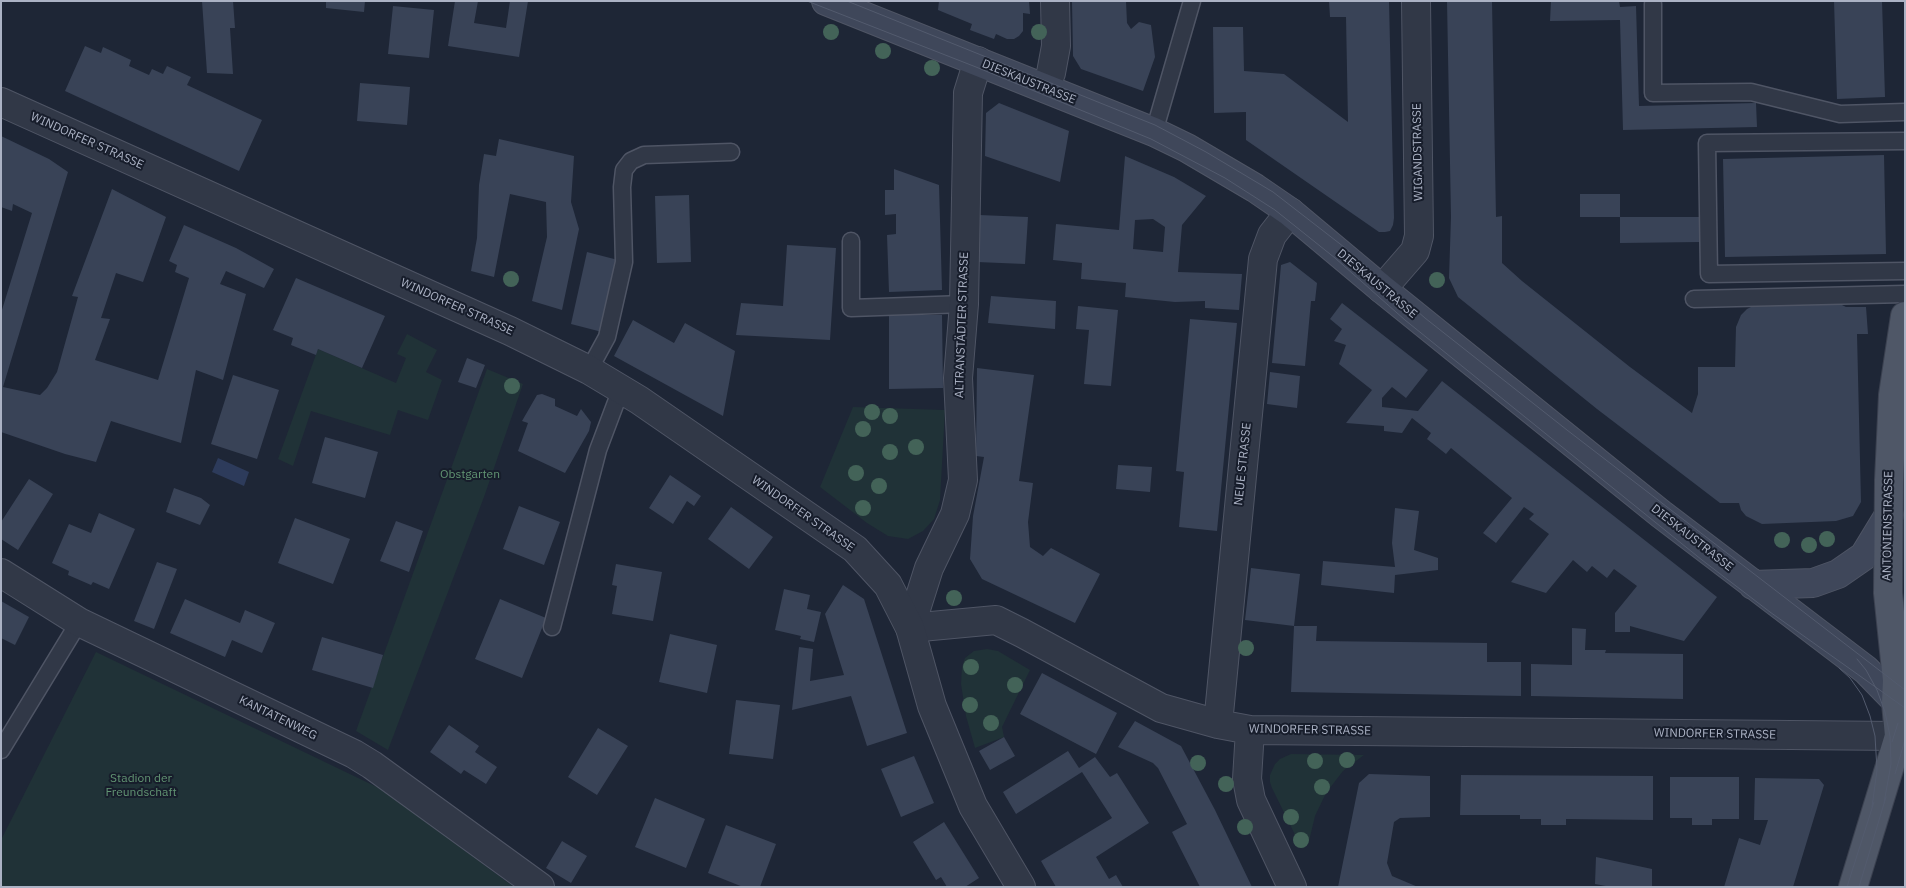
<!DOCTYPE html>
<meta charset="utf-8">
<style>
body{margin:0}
#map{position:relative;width:1906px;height:888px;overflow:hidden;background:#1e2636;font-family:"IBM Plex Sans",sans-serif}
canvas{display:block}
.frame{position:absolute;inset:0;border:2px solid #abb2c4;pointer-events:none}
</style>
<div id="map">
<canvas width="1906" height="888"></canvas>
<div class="frame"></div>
</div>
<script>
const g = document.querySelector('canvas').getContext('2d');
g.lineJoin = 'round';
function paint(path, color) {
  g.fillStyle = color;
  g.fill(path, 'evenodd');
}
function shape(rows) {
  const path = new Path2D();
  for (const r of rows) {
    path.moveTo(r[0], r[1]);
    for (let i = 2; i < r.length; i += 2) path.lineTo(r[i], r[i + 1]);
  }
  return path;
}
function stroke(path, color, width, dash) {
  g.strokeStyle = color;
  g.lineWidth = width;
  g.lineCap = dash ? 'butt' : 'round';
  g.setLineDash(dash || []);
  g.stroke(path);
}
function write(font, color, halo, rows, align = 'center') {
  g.font = font + ' "IBM Plex Sans",sans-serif';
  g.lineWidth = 4;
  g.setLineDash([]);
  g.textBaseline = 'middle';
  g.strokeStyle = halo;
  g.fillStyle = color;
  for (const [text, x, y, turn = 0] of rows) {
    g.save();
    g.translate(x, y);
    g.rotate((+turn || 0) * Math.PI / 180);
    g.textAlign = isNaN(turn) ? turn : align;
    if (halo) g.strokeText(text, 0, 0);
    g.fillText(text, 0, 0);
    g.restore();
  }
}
paint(shape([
 [407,334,437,350,426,372,442,380,428,420,398,410,390,435,311,411,293,466,278,459,318,349,396,383,406,358,397,354],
 [487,369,523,384,484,497,388,750,356,731],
 [853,407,945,410,940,500,934,519,923,531,908,539,888,536,867,523,820,487],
 [987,649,998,651,1030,670,1002,727,1004,737,975,748,966,716,961,684,962,667,965,658,974,651],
 [96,652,381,789,514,887,1,887,1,840],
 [1291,754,1364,755,1343,771,1326,793,1315,816,1309,841,1302,849,1272,788,1270,782,1270,775,1275,764,1280,759]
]), '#203237');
paint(shape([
 [218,458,249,472,244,486,212,472]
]), '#2d3b5b');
paint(shape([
 [202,1,233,1,235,28,230,28,233,74,207,73],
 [326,1,365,1,364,12,326,8],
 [455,1,478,1,474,23,506,28,510,1,528,1,519,57,448,46],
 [939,1,1029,1,1030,14,1023,13,1023,31,1019,36,1014,39,1007,39,996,34,994,39,970,30,972,24,938,10],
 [1072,1,1126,1,1127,23,1131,29,1139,22,1151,25,1155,57,1143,91,1081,69,1073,56],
 [1329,1,1389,1,1394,218,1393,225,1390,231,1385,232,1379,232,1246,140,1246,112,1214,113,1213,27,1243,27,1244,71,1284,74,1348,122,1346,17,1330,17],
 [1447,1,1492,1,1496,217,1502,216,1502,263,1522,281,1630,367,1692,413,1698,394,1698,367,1735,367,1736,327,1741,315,1747,309,1755,305,1836,302,1846,307,1866,307,1868,334,1857,334,1861,502,1853,516,1836,521,1762,524,1746,516,1741,510,1739,503,1720,503,1597,409,1458,297,1449,278,1451,217],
 [1551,1,1619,1,1620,7,1636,6,1639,106,1756,103,1757,127,1623,130,1620,20,1550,21],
 [1834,1,1882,1,1885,97,1837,99],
 [393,6,434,10,429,58,388,54],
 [85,46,101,53,103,47,131,60,129,66,149,75,152,69,163,74,167,66,191,77,187,85,262,120,239,171,65,91],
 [360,83,410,87,407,125,357,121],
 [999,103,1069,131,1060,182,985,156,986,113],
 [1,136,49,159,68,172,3,387,40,395,47,388,57,372,78,297,72,296,112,189,166,217,143,282,116,273,101,318,110,319,95,360,158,380,189,278,175,272,177,265,169,261,184,225,236,248,274,269,264,288,226,271,220,284,246,294,223,380,196,370,181,443,111,421,96,462,65,454,1,432,1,313,32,213,13,204,12,211,1,207],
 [499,139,574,156,571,202,579,229,562,310,532,301,547,237,546,202,510,194,494,277,471,271,477,238,479,185,484,154,496,156],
 [1884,155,1886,254,1725,257,1723,159],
 [1125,156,1174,177,1206,196,1182,225,1178,272,1242,274,1239,310,1205,308,1205,301,1175,302,1125,297,1126,283,1081,279,1082,263,1053,260,1056,224,1119,230],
 [1153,219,1165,227,1163,252,1133,249,1135,220],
 [894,169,939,185,942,290,889,292,887,235,896,234,896,214,885,215,885,190,894,190],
 [1580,194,1620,194,1620,217,1580,217],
 [689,195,691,262,657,263,655,196],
 [979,215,1028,217,1025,264,977,262],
 [1620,217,1700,217,1700,242,1620,243],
 [787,245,836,248,830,340,736,335,741,303,783,306],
 [587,252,618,260,602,332,571,324],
 [1290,262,1317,283,1315,301,1311,301,1305,366,1272,363,1281,265],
 [296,278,385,316,362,368,318,349,316,355,291,345,293,338,273,330],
 [991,296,1056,301,1055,329,988,323],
 [1342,303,1428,370,1406,398,1392,387,1382,398,1382,407,1418,411,1442,381,1717,597,1684,641,1630,626,1630,632,1615,632,1615,613,1637,586,1614,569,1607,578,1592,566,1587,572,1573,560,1546,593,1511,582,1549,534,1529,519,1534,514,1524,507,1496,543,1483,533,1512,498,1468,462,1451,448,1446,454,1427,439,1431,433,1412,418,1402,433,1384,431,1384,426,1346,423,1372,390,1339,364,1346,345,1334,341,1342,329,1330,319],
 [1078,306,1118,310,1111,386,1084,384,1089,330,1076,329],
 [889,315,942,315,943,388,889,389],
 [1190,319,1237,323,1217,531,1179,527,1184,472,1176,471],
 [633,320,674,343,685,323,735,351,723,416,614,356],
 [467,358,485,365,476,388,458,382],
 [977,368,1034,375,1019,481,1033,483,1028,522,1030,547,1043,556,1051,548,1100,574,1075,623,982,579,970,559,973,516,984,457,976,456],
 [1270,372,1300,376,1297,408,1267,404],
 [233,375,279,390,257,459,211,444],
 [542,394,555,399,555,406,577,416,581,409,591,422,589,431,565,473,518,451,528,423,522,421,537,395],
 [325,437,378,452,365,498,312,483],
 [1118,465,1152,467,1150,492,1116,489],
 [670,475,701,496,694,506,687,501,673,524,649,508],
 [29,479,53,494,18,550,1,539,1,522],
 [174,488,201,498,210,505,200,525,166,512],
 [519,506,560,522,544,565,503,549],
 [731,507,773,537,749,569,708,539],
 [1395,508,1419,511,1414,550,1438,558,1438,570,1395,575,1394,593,1321,585,1323,561,1395,567,1392,543],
 [99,513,135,529,109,589,93,582,91,585,68,575,69,571,52,563,69,524,91,533],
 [295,518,350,539,333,584,278,563],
 [396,521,423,531,409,572,380,561],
 [157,562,177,569,154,629,134,621],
 [616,564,662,572,653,621,612,614,617,586,612,585],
 [1251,568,1300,574,1294,626,1245,620],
 [843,585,864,599,907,733,867,746,851,696,792,710,799,647,813,649,810,681,844,675,825,614],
 [784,589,810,595,807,609,821,612,814,642,800,639,801,636,775,630],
 [185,599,240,623,245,610,275,623,262,653,232,640,225,657,170,633],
 [500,599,546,618,522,678,475,659],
 [1,601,29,617,15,645,1,638],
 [1294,626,1317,626,1316,641,1487,643,1487,662,1521,662,1521,696,1291,692],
 [1572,628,1586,629,1585,650,1606,650,1605,653,1683,654,1683,699,1531,696,1531,664,1572,665],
 [670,634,717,645,707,693,659,682],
 [322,637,383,655,373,688,312,670],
 [1042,673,1117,713,1096,754,1020,714],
 [736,700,780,705,773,759,729,754],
 [1135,721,1181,746,1215,810,1252,887,1200,887,1172,832,1187,824,1158,768,1153,763,1118,747],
 [449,725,479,746,475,752,497,767,486,784,464,770,461,774,430,752],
 [598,728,628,746,597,795,568,777],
 [1004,737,1015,756,990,770,979,751],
 [1068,751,1079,768,1095,757,1110,777,1117,773,1149,823,1096,857,1109,879,1116,875,1123,887,1056,887,1041,861,1112,818,1082,772,1016,814,1003,792],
 [914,756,934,803,901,817,881,769],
 [1369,774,1430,776,1430,817,1400,818,1394,822,1387,863,1392,876,1418,887,1338,887,1359,783],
 [1461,775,1653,776,1653,820,1566,819,1566,825,1541,825,1541,819,1520,819,1520,815,1460,815],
 [1670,777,1739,777,1739,819,1712,819,1712,825,1692,825,1692,818,1670,818],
 [1755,778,1819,779,1824,785,1793,887,1724,887,1739,838,1760,845,1768,820,1754,820],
 [655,798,705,819,686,868,635,847],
 [944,822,979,878,965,887,947,887,941,877,936,880,913,842],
 [726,825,776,844,760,887,743,887,708,873],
 [562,841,587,856,571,883,546,868],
 [1596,857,1652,869,1652,887,1611,887,1595,884]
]), '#394357');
const service = shape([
 [1653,4,1653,93,1751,92,1840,114,1905,112],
 [1154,132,1192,1],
 [1905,141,1707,143,1709,274,1905,271],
 [851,241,851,308,964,304],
 [1694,299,1905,294],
 [589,370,607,337,624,262,622,187,624,170,631,161,644,155,731,152],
 [552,627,598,450,621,389],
 [1,750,79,622]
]);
const minor = shape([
 [978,61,968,93,964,304,958,378,963,480,955,514,929,568,910,628,996,620,1022,633,1161,708,1218,724,1250,730,1899,736],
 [1045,88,1051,73,1056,46,1055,1],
 [1382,289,1415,251,1419,236,1416,1],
 [1,573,79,622,354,754,372,765,540,887],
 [1218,724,1263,259,1272,235,1290,212],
 [1250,730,1247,779,1251,800,1292,887]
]);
const tertiary = shape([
 [1,102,510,331,589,370,639,400,855,549,888,585,910,628,932,706,973,806,1021,887]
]);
const secondary = shape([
 [826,1,1154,132,1187,148,1255,188,1290,212,1382,289,1661,514,1866,670,1905,710],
 [1753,585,1813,583,1838,574,1864,556,1889,515]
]);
const primary = shape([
 [1899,736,1896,703,1897,680,1888,593,1889,480,1893,395,1905,316],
 [1853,887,1899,736,1905,728]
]);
stroke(service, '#4f5565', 19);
stroke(minor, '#4f5565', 30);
stroke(tertiary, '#4f5565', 30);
stroke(secondary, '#4f5565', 30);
stroke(primary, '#3b4150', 30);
stroke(service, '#313847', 16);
stroke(minor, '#313847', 28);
stroke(tertiary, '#313847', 28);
stroke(secondary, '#3f475a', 28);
stroke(primary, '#4f5767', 28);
stroke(shape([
 [807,1,976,67,1151,139,1225,178,1275,210,1335,258,1405,320,1702,560,1770,612,1905,708],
 [847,1,1155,125,1206,152,1273,192,1344,247,1425,318,1567,430,1905,690],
 [1857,659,1866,670,1877,690,1885,712,1890,736,1891,764,1884,803],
 [1839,668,1850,678,1862,695,1870,716,1875,736,1877,770,1872,807],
 [1892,742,1898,723],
 [1895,774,1905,740],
 [1847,887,1874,802],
 [1859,887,1886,797]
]), '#535b6e', 1);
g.fillStyle = '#436358';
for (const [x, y] of [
 [831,32],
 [1039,32],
 [883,51],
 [932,68],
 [511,279],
 [1437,280],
 [512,386],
 [872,412],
 [890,416],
 [863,429],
 [916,447],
 [890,452],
 [856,473],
 [879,486],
 [863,508],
 [1827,539],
 [1782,540],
 [1809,545],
 [954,598],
 [1246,648],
 [971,667],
 [1015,685],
 [970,705],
 [991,723],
 [1347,760],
 [1315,761],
 [1198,763],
 [1226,784],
 [1322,787],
 [1291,817],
 [1245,827],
 [1301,840]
]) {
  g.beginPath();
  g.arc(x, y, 8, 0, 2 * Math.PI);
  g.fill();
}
write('12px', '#abb2c4', '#171d2b', [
 ["DIESKAUSTRASSE",1029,82,22],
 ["WINDORFER STRASSE",87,141,24],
 ["WIGANDSTRASSE",1418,152,-91],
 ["DIESKAUSTRASSE",1377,284,40],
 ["WINDORFER STRASSE",457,307,24],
 ["ALTRANSTÄDTER STRASSE",962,325,-88],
 ["NEUE STRASSE",1243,464,-84],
 ["WINDORFER STRASSE",803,514,35],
 ["ANTONIENSTRASSE",1888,526,-89],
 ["DIESKAUSTRASSE",1692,538,38],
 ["KANTATENWEG",278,718,26],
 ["WINDORFER STRASSE",1310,730,1],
 ["WINDORFER STRASSE",1715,734,1]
]);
write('12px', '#629573', '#171d2b', [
 ["Obstgarten",470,475],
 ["Stadion der",141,779],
 ["Freundschaft",141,793]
]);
</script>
